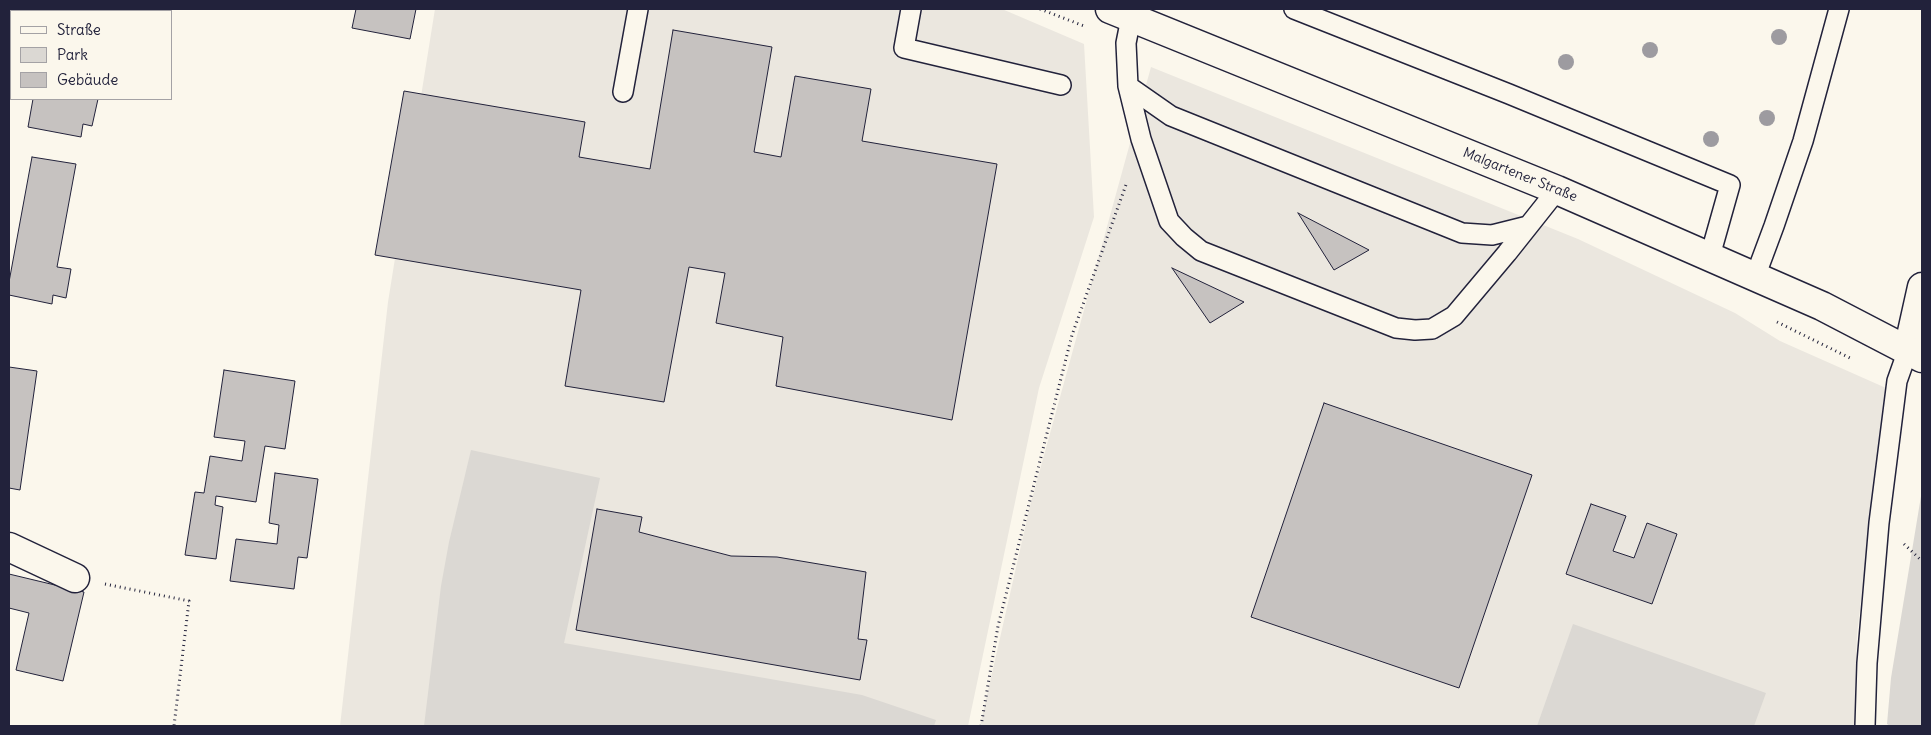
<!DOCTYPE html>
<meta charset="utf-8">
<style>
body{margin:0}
#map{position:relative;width:1931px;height:735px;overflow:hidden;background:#fbf7ec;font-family:Delius,sans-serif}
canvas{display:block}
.frame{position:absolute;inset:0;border:10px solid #22223b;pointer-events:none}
.legend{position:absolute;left:10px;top:10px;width:162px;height:90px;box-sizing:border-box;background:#fbf7ec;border:1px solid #a4a2a5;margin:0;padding:6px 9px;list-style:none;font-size:15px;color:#22223b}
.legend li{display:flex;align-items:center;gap:10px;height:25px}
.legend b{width:25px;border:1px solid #a4a2a5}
</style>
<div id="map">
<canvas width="1931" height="735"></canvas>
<div class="frame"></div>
<ul class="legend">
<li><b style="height:6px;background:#fbf7ec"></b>Straße</li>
<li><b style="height:14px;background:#dbd8d3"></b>Park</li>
<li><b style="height:14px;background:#c6c2c0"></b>Gebäude</li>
</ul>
</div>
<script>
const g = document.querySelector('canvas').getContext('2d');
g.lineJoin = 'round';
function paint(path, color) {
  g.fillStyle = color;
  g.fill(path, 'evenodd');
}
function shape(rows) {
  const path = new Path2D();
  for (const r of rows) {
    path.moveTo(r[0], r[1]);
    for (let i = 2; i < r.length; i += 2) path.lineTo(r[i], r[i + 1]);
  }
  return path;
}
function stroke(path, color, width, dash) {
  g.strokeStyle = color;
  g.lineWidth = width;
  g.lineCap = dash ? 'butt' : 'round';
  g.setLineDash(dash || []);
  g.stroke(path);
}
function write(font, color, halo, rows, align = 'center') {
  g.font = font + ' Delius,sans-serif';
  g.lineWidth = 4;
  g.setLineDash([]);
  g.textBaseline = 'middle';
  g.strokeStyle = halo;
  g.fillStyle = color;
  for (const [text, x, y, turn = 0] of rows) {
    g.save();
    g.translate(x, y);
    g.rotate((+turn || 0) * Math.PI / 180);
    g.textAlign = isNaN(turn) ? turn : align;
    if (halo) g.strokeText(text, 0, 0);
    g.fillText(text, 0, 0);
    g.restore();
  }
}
paint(shape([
 [435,9,1002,9,1084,44,1094,217,1039,388,968,726,340,726,388,302],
 [1151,67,1578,239,1735,313,1780,341,1886,388,1857,634,1854,726,980,726,1030,506]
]), '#ebe7df');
paint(shape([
 [471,450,600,478,564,643,862,695,936,720,934,726,424,726,441,586,449,542],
 [1922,490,1922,726,1890,726,1887,724,1891,678],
 [1573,624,1766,693,1754,726,1537,726]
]), '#dbd8d3');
const building = shape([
 [40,9,90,9,89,11,40,11,40,9],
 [356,9,416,9,410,39,352,28,356,9],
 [673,30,772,47,754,152,781,157,795,76,871,89,862,141,997,164,952,420,776,386,783,337,716,323,725,273,689,267,664,402,565,386,581,290,375,255,404,91,585,122,579,157,650,169,673,30],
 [33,99,98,99,92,126,83,124,81,137,28,127,33,99],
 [32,157,76,164,57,267,71,269,66,298,53,295,52,304,9,295,9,282,32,157],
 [1298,213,1369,250,1334,270,1298,213],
 [1172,268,1244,302,1210,323,1172,268],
 [9,367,37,371,20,490,9,488,9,367],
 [224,370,295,381,285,449,265,446,256,502,216,496,215,505,223,507,216,559,185,555,195,492,204,493,210,456,242,461,245,441,214,437,224,370],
 [1324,403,1532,475,1459,688,1251,617,1324,403],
 [275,473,318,479,307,558,298,557,294,589,230,581,236,539,277,544,279,525,269,523,275,473],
 [1591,504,1626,516,1613,551,1634,558,1647,523,1677,534,1652,604,1566,574,1591,504],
 [597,509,642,517,639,532,731,556,777,557,866,572,858,639,867,640,860,680,576,630,597,509],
 [9,574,84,592,63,681,16,670,29,613,9,608,9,574]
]);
paint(building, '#c6c2c0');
stroke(building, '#22223b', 1);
const service = shape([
 [911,9,904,48,1061,85],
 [1294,9,1509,94,1730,185,1710,256],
 [1131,18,1126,43,1128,86,1141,139,1169,221,1184,237,1201,251,1396,328,1415,330,1432,329,1454,316,1507,253,1557,190],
 [1128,86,1171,116,1462,233,1492,235,1528,226],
 [623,92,638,9],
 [1755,277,1774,226,1803,141,1839,9],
 [1865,726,1867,663,1879,523,1897,381,1908,350]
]);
const minor = shape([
 [1908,350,1922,287],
 [9,547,75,578]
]);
const tertiary = shape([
 [1110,9,1557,190,1822,306,1922,358]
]);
stroke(service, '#22223b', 22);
stroke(minor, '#22223b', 31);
stroke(tertiary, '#22223b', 31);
stroke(shape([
 [1040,9,1084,26],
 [1777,322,1850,358],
 [1904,544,1922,561],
 [105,584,189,601,174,726],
 [981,726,998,626,1072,335,1127,182]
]), '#22223b', 3, [1, 4]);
stroke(service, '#fbf7ec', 19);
stroke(minor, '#fbf7ec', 28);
stroke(tertiary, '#fbf7ec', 28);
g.fillStyle = '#9d9ba0';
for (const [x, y] of [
 [1779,37],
 [1650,50],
 [1566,62],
 [1767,118],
 [1711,139]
]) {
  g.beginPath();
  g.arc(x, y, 8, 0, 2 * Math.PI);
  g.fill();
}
write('14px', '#22223b', '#fbf7ec', [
 ["Malgartener Straße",1520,175,22]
]);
</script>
